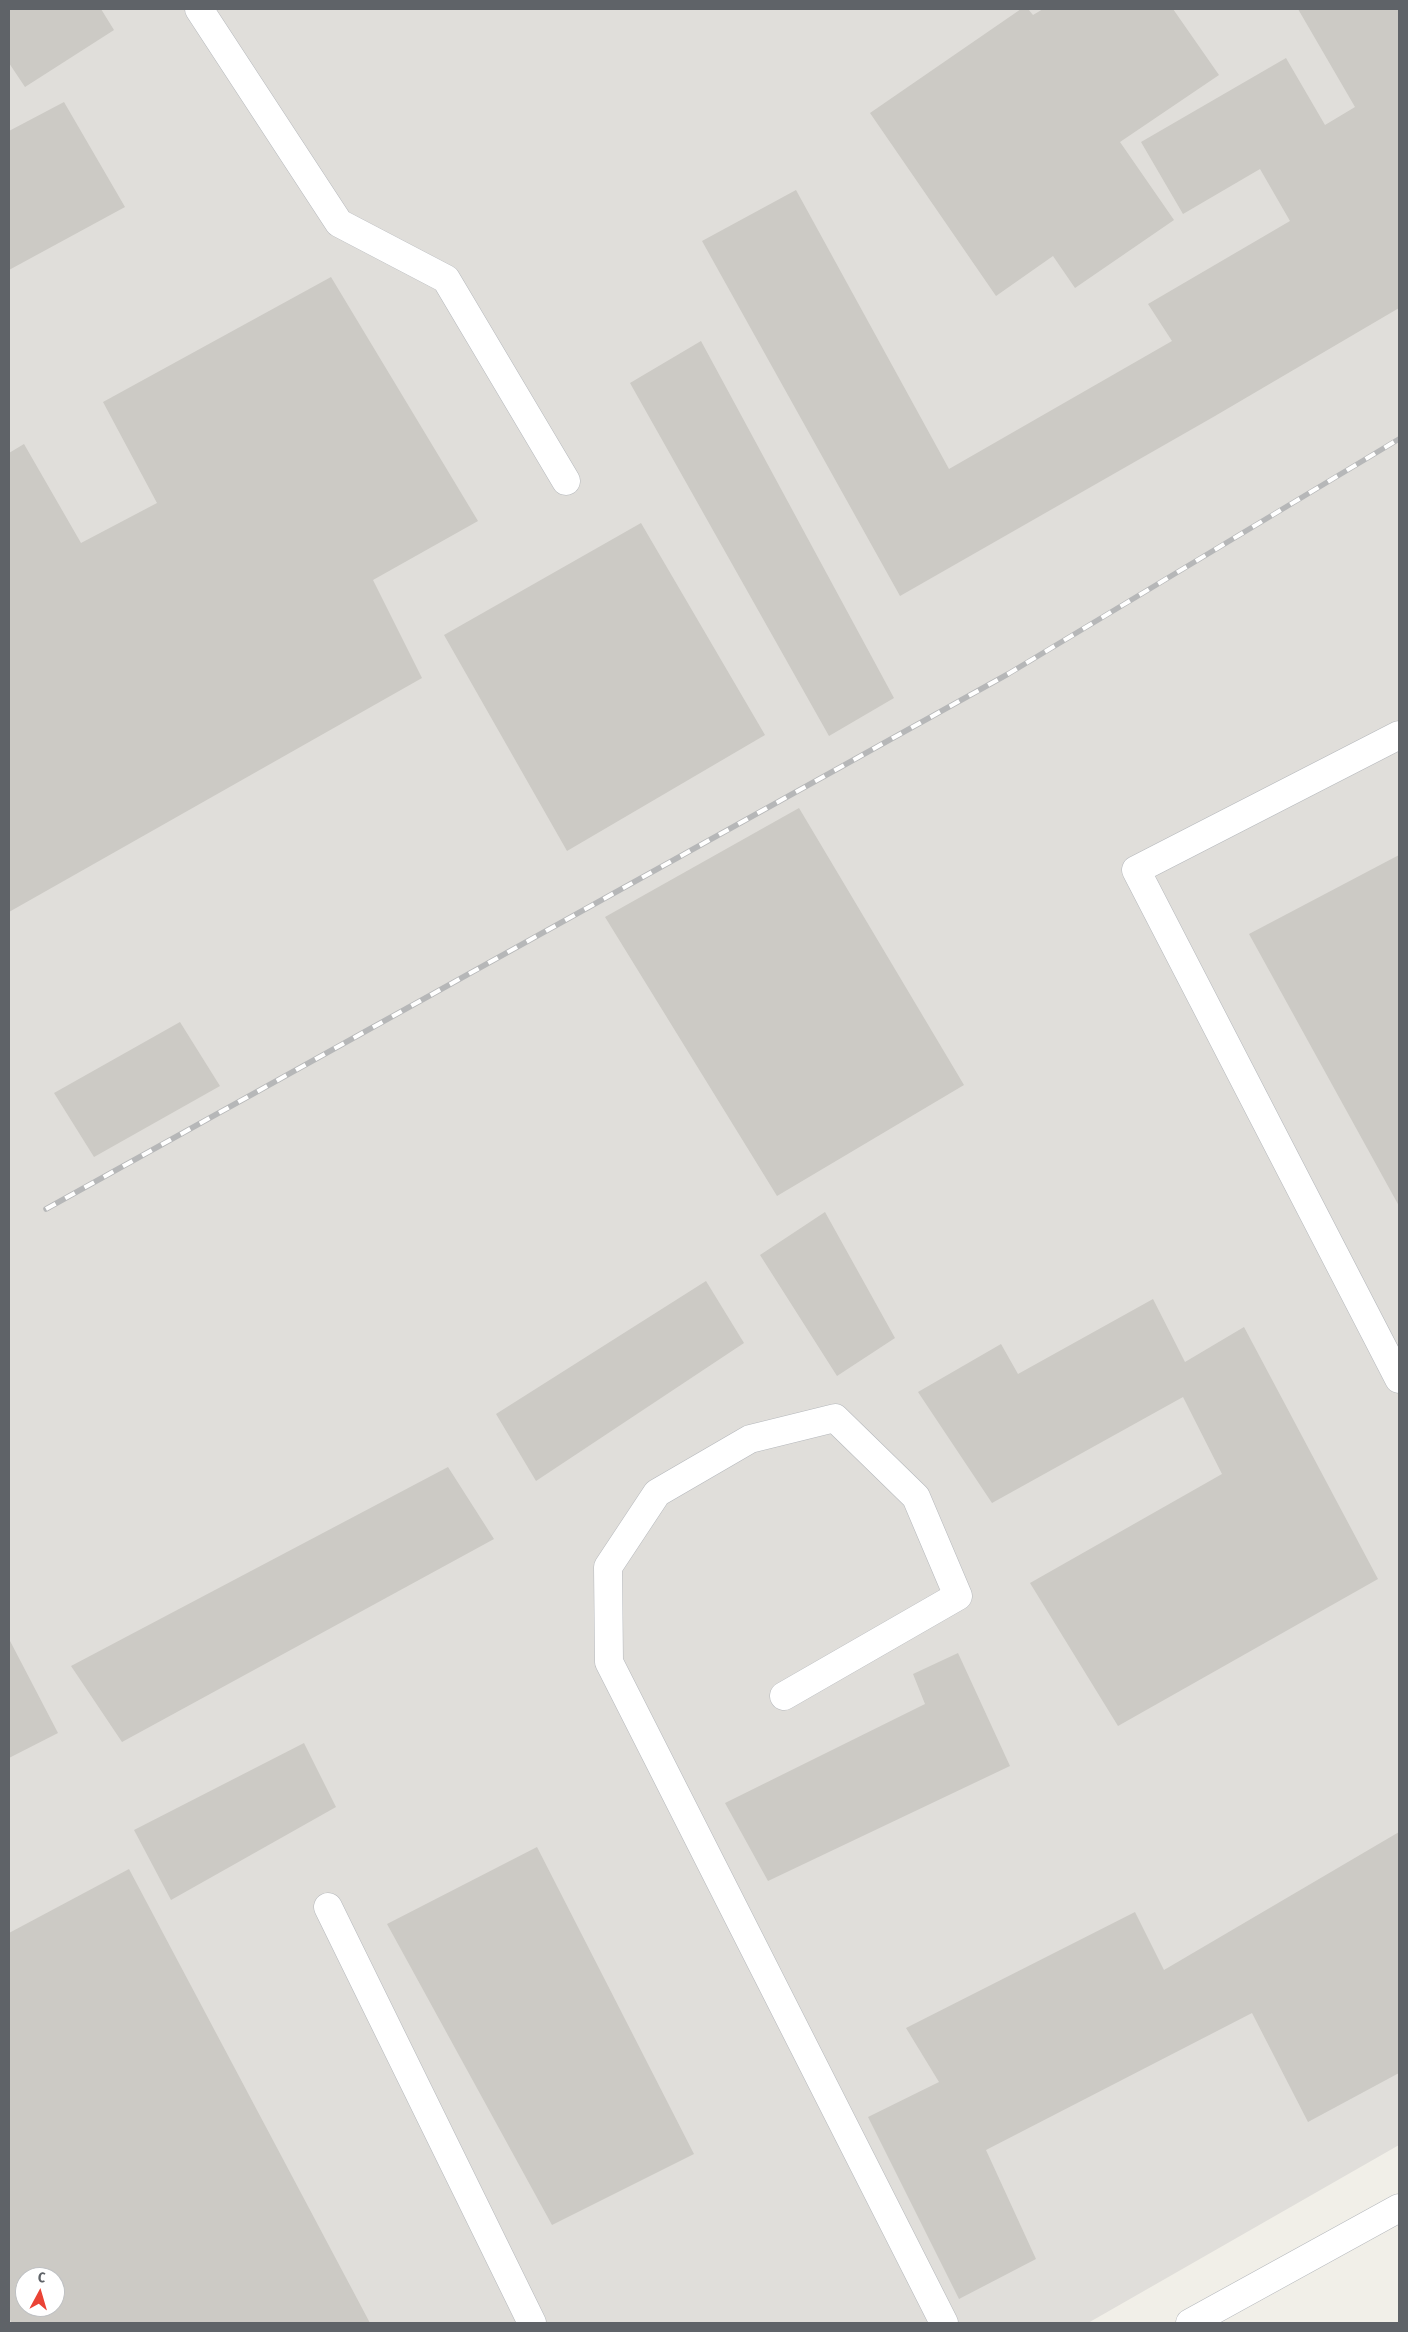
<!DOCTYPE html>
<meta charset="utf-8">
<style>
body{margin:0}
#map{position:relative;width:1408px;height:2332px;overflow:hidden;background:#f1efe8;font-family:"Fira Sans Condensed",sans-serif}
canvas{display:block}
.frame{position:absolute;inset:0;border:10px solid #5f6368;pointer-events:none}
.north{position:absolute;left:15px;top:2267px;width:50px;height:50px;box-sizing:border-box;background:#fff;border:1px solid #bfc1c3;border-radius:50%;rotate:6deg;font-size:14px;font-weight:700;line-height:20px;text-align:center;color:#5f6368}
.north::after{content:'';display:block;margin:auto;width:18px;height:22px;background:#ea4335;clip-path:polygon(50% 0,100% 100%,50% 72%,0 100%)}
</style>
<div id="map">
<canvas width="1408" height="2332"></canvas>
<div class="frame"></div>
<div class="north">С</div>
</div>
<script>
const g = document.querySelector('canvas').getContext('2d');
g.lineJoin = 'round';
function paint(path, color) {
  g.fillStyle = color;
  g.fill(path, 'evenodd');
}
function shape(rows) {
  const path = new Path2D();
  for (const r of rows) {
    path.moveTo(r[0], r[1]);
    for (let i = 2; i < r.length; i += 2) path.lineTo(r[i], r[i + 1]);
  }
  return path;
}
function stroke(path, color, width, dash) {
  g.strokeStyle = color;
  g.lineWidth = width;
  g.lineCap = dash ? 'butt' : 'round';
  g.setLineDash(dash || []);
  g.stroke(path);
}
paint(shape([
 [9,9,1399,9,1399,2145,1088,2323,9,2323],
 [25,2277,55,2277,55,2307,25,2307]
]), '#e0deda');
paint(shape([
 [9,9,101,9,114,30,25,87,9,63],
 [1021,9,1028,9,1033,15,1043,9,1173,9,1219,75,1120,142,1174,220,1075,288,1053,256,996,296,870,113],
 [1298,9,1399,9,1399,308,1215,416,900,596,702,241,796,190,949,469,1172,341,1148,304,1290,221,1260,169,1183,214,1141,142,1286,58,1325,125,1355,107],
 [64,102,125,207,9,270,9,131],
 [331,277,478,521,373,580,422,678,9,912,9,453,24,444,81,543,157,503,103,402],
 [701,341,894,698,829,736,630,383],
 [641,523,765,735,567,851,444,635],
 [799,808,964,1085,777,1196,605,917],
 [1399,855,1399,1206,1249,934],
 [180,1022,220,1086,94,1157,54,1093],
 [825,1212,895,1338,837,1376,760,1255],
 [706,1281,744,1343,536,1481,496,1414],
 [1153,1299,1185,1362,1244,1327,1378,1579,1118,1726,1030,1583,1222,1474,1183,1397,992,1503,918,1392,1001,1344,1018,1374],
 [448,1467,494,1539,122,1742,71,1666],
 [9,1639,58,1733,9,1758],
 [958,1653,1010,1766,768,1881,725,1803,925,1704,913,1674],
 [304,1743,336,1807,171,1900,134,1830],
 [1399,1832,1399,2073,1308,2122,1252,2013,986,2150,1036,2259,959,2299,868,2117,939,2082,906,2028,1135,1912,1164,1970],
 [537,1847,694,2154,552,2225,387,1924],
 [129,1869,370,2323,12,2323,9,2318,9,1933],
 [25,2277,55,2277,55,2307,25,2307]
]), '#cccac5');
const minor = shape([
 [199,9,339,223,446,279,566,481],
 [1399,735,1136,870,1399,1379],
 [784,1696,958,1596,916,1497,835,1418,750,1439,657,1493,608,1567,609,1662,944,2323],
 [328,1907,532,2323],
 [1190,2323,1399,2208]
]);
stroke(minor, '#b5b8bc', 29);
stroke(minor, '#fff', 28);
const rail = shape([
 [46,1209,1008,674,1399,439]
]);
stroke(rail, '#b6b7b8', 5.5);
stroke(rail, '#fff', 4, [11]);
</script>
